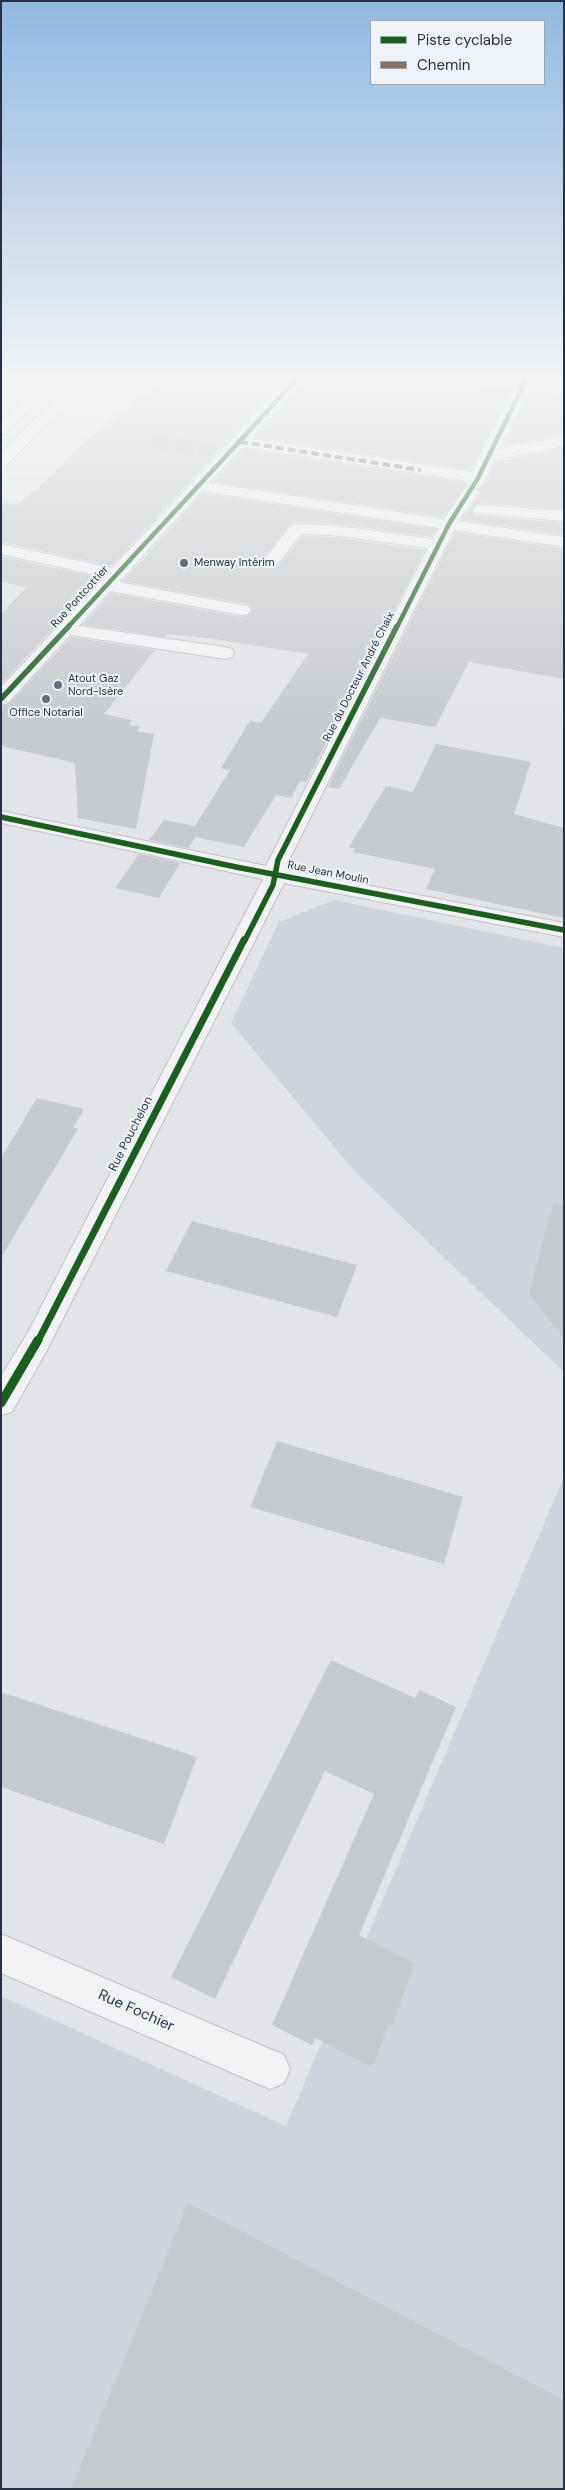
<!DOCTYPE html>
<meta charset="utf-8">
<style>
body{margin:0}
#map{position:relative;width:565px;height:2490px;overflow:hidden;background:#e2e4e7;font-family:"DM Sans",sans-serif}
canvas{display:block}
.frame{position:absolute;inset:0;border:2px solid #273143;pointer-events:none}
.legend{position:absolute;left:370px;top:20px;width:175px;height:65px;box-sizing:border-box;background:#eff3f7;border:1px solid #9fa5af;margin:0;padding:6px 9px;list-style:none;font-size:15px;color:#273143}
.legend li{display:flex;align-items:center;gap:10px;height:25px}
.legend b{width:25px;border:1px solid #9fa5af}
</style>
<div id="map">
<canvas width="565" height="2490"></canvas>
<div class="frame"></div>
<ul class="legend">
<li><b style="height:6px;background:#1b5e20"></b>Piste cyclable</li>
<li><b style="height:6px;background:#8d6e63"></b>Chemin</li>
</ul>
</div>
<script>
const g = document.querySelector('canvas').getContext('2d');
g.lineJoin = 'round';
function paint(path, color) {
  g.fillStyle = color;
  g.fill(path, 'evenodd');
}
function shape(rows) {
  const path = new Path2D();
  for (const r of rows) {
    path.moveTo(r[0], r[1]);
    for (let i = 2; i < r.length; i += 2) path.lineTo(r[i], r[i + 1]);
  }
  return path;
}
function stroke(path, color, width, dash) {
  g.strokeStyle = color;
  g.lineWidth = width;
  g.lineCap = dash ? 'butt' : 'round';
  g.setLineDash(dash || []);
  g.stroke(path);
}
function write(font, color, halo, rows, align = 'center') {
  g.font = font + ' "DM Sans",sans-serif';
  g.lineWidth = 4;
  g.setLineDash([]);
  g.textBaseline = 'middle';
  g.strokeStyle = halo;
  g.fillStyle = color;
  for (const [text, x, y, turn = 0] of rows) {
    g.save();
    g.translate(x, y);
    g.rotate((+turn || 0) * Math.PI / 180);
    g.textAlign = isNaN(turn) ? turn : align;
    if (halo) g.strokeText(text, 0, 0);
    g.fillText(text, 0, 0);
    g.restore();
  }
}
paint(shape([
 [1,378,29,378,1,405],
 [334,900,564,948,564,1372,357,1174,231,1023,279,922],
 [564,1477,564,2489,1,2489,1,1996,286,2126]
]), '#cfd4db');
paint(shape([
 [163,378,287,378,111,566,1,542,1,502,17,505,38,488,97,430,100,430,142,393,151,392],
 [307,378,425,378,513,388,471,470,254,438],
 [530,390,564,393,564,435,502,446],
 [564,448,564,509,481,503,471,509,475,515,564,523,564,535,462,520,480,493,478,489,488,479,495,462],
 [244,449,465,482,466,486,443,517,213,482],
 [203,493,436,529,432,537,332,523,295,522,289,525,263,559,266,566,278,566,302,536,332,537,425,550,306,782,300,781,291,798,276,795,244,847,195,837,189,848,149,840,164,820,195,826,230,770,221,768,250,721,261,723,308,654,214,639,168,634,165,637,83,625,111,593,242,617,250,615,253,610,248,604,123,581],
 [455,532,564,549,564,679,469,662,435,727,380,718,339,789,328,787],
 [1,556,101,578,1,684,1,614,27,587,1,582],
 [71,637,155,650,104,714,132,720,129,725,140,727,137,731,154,734,136,829,78,818,75,763,1,746,1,707,9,704],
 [436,744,531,762,514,814,564,828,564,918,426,889,435,869,353,852,355,848,349,847,386,786,413,792],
 [139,854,180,863,159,898,115,888],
 [37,1098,84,1109,73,1128,78,1129,1,1258,1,1158],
 [553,1204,564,1206,564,1338,529,1294],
 [192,1221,357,1265,337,1317,166,1271],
 [277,1441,463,1497,444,1564,250,1507],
 [331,1660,415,1698,419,1690,456,1707,359,1935,415,1964,391,2027,388,2026,372,2067,315,2038,312,2045,272,2025,374,1794,325,1771,215,1999,171,1977],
 [1,1692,197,1757,164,1844,1,1787],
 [188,2203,564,2400,564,2489,71,2489]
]), '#c8cbce');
stroke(shape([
 [152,441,231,452]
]), '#bdc0c6', 16, [16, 8]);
const minor = shape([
 [290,378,305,378,250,439,472,472,517,384,498,381,496,378,564,381,564,389,530,385,499,449,564,437,564,446,494,460,486,478,480,487,475,488,478,492,459,521,564,537,564,547,454,530,289,860,287,870,564,923,564,937,284,883,46,1352,12,1412,1,1415,1,1376,26,1336,263,879,1,823,1,811,266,866,428,548,332,535,301,534,278,564,272,565,266,564,264,560,290,526,296,524,332,525,433,539,439,528,202,491,119,582,242,605,248,606,251,610,248,614,242,615,110,591,79,626,225,647,232,649,234,653,232,657,225,659,70,635,8,703,1,705,1,687,105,577,1,554,1,544,112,568,290,378],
 [243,447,468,481,466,484,469,487,464,489,444,519,209,483,243,447],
 [481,505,564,511,564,521,475,513,473,510,475,507,481,505],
 [1,1934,284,2055,290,2069,284,2083,270,2089,1,1973,1,1934]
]);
const major = shape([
 [44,378,60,378,6,433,1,434,1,421,44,378],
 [75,378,90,378,6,466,1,468,1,454,75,378]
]);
stroke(minor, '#c0c2c5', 2);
stroke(major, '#bec1c5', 2);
paint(minor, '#f2f2f4');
paint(major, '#f6f6f7');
const rail = shape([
 [1,386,10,378]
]);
stroke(rail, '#cacccf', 3);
stroke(rail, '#eff3f7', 2, [6]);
stroke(shape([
 [240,442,421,470]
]), '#8d6e63', 4, [8, 4]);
stroke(shape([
 [68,627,298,378],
 [397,627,449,524,478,478,527,378]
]), '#1b5e20', 4.5);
stroke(shape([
 [1,699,69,626],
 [1,817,236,867,564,930],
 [244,942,273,885,278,860,397,626]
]), '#1b5e20', 5.5);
stroke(shape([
 [38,1341,244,940]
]), '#1b5e20', 7);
stroke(shape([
 [1,1403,38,1340]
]), '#1b5e20', 9);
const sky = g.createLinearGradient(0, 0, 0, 727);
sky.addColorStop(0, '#91b9e1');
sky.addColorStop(0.52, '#f2f3f4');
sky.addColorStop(1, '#f2f3f400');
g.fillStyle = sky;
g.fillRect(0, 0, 565, 727);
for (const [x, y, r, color] of [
 [184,563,5,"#68707c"],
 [58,685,5,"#68707c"],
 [46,699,5,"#68707c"]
]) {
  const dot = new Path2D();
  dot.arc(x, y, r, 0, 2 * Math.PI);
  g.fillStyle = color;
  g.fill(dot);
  stroke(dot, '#eff3f7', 2);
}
write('11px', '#273143', '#eff3f7', [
 ["Menway Intérim",194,563],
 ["Atout Gaz",68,679],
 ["Nord-Isère",68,692],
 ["Office Notarial",46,713,"center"]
], 'left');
write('11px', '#273143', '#eff3f7', [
 ["Rue Pontcottier",80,597,-48],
 ["Rue du Docteur André Chaix",359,677,-63],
 ["Rue Jean Moulin",328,873,11]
]);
write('12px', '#273143', '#eff3f7', [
 ["Rue Pouchelon",131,1134,-63]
]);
write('15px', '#273143', '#eff3f7', [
 ["Rue Fochier",136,2011,24]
]);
</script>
